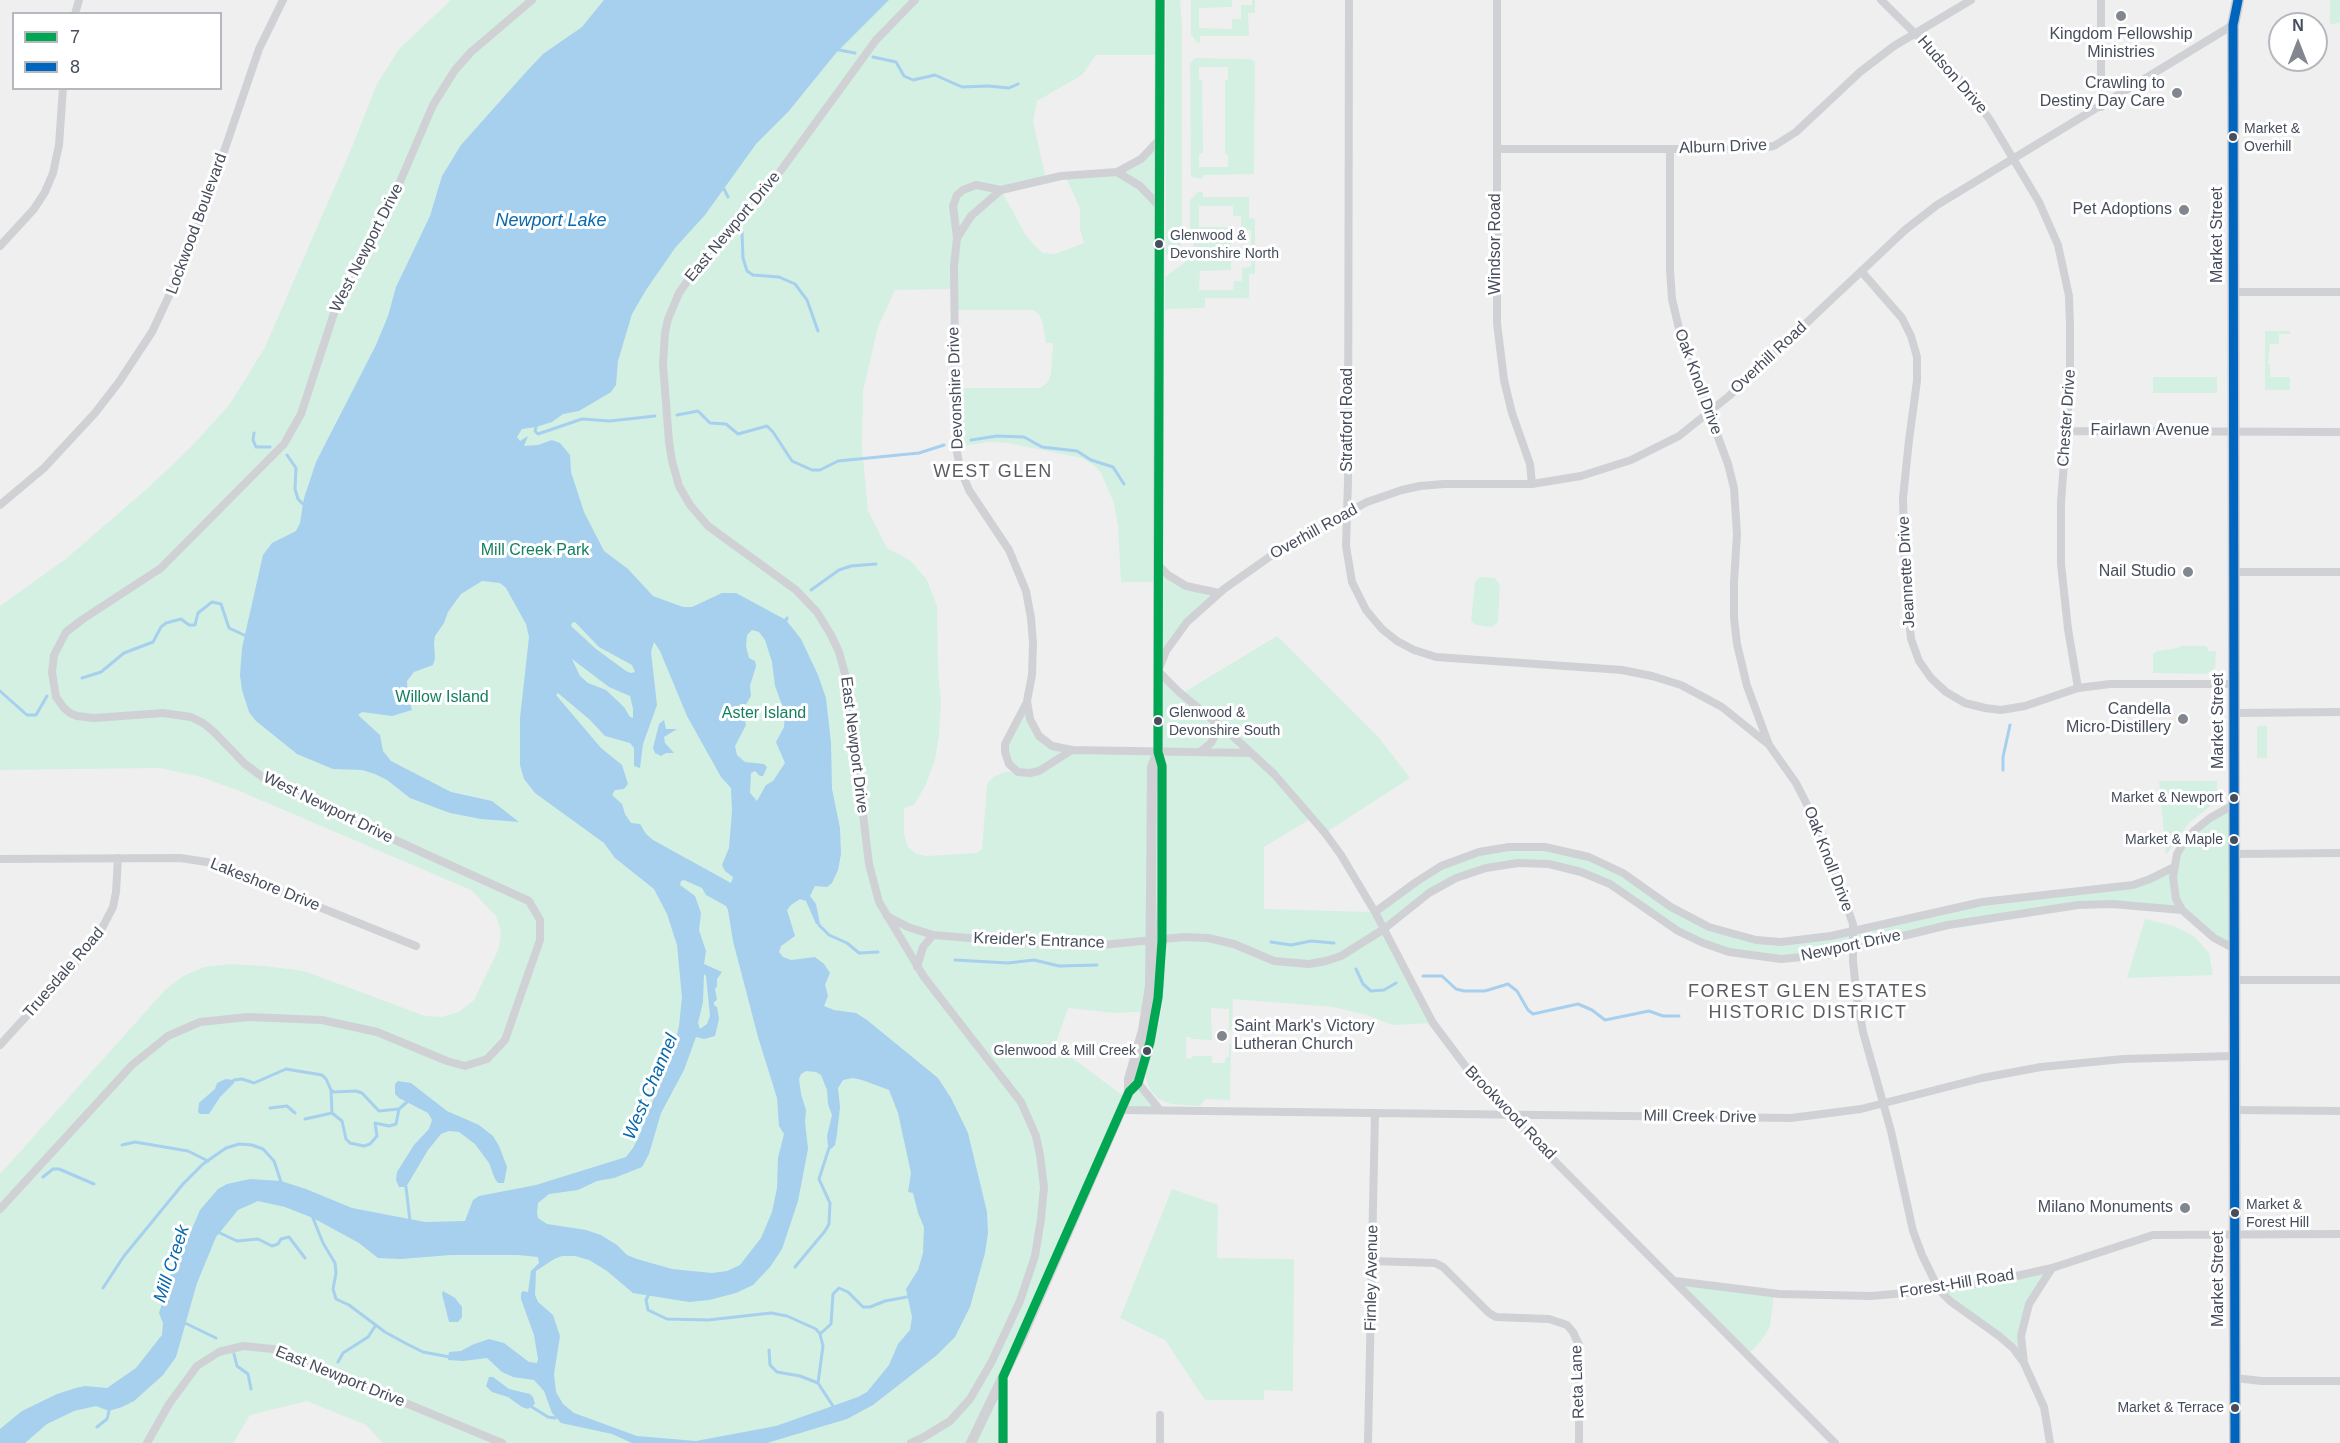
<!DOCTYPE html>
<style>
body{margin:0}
#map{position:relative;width:2340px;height:1443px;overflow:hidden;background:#f0efef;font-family:Helvetica,sans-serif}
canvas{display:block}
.legend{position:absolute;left:12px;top:12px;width:210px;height:78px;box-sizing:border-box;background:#fff;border:2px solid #b5b8be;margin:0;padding:8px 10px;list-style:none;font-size:18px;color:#464d5c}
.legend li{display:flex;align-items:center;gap:12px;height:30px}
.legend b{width:30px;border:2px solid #b5b8be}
.north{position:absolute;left:2268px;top:12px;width:60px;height:60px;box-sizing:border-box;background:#fff;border:2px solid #b5b8be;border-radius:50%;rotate:0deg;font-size:16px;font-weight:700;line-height:24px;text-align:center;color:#464d5c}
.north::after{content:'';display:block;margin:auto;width:21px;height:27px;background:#82868f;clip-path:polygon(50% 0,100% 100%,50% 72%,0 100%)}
</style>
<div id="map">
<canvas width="2340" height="1443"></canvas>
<ul class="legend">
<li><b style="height:8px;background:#00a651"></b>7</li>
<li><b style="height:8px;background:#0065bd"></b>8</li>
</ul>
<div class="north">N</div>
</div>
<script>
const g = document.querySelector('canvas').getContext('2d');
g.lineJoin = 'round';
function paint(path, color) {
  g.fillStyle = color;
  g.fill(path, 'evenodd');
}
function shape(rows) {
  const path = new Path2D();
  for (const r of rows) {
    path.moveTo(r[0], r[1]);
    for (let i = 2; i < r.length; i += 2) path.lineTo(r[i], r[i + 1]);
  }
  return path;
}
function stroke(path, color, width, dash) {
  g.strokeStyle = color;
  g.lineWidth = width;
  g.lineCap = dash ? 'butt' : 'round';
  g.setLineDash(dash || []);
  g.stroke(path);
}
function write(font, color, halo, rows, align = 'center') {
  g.font = font + ' Helvetica,sans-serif';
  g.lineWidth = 6;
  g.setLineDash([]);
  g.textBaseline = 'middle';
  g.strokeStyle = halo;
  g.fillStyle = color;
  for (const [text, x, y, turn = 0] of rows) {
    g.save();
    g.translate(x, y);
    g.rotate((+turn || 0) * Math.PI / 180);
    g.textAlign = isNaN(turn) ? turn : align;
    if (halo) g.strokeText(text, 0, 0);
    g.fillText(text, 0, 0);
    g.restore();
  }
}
paint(shape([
 [451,0,1160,0,1160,55,1096,55,1082,75,1037,101,1033,121,1046,179,1001,190,1025,234,1036,247,1043,253,1055,254,1084,243,1080,229,1080,208,1065,176,1132,166,1159,140,1158,565,1177,581,1219,593,1187,622,1158,671,1181,694,1277,636,1380,739,1410,778,1325,833,1312,818,1264,847,1264,909,1374,912,1455,860,1527,846,1589,857,1671,907,1729,934,1805,941,1921,914,2121,886,2174,867,2177,854,2195,830,2235,804,2235,949,2182,910,2112,904,2021,913,1825,955,1753,957,1703,943,1624,893,1581,872,1518,863,1456,878,1384,929,1433,1023,1393,1025,1367,1015,1333,1007,1233,999,1232,1030,1229,1030,1229,1009,1211,1008,1212,1040,1191,1039,1191,1037,1186,1037,1186,1058,1191,1059,1192,1056,1212,1056,1212,1063,1225,1063,1226,1057,1229,1057,1229,1044,1231,1044,1230,1100,1205,1099,1200,1106,1171,1104,1158,1099,1150,1090,1146,1079,1146,1072,1159,1023,1163,998,1158,998,1157,1011,1115,1013,1068,1008,1055,1045,1126,1098,1138,1083,1160,1110,1122,1110,1003,1377,1003,1443,383,1443,366,1425,307,1401,250,1415,233,1443,0,1443,0,1174,165,990,183,976,204,967,230,964,265,966,304,971,425,1016,441,1017,459,1012,474,1000,499,948,501,932,496,916,471,890,237,790,201,777,160,768,0,770,0,606,67,558,149,487,191,447,230,404,265,347,352,147,377,84,399,49],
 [954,289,954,310,1033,310,1038,313,1042,320,1046,343,1053,343,1051,374,1047,383,1040,388,954,388,956,447,990,442,1007,443,1082,458,1095,466,1101,473,1114,503,1118,527,1121,582,1157,582,1158,751,1052,746,1034,729,1027,701,1005,752,1017,771,1005,772,995,776,989,781,987,786,982,849,977,853,927,856,916,854,908,847,904,834,904,808,914,805,926,784,935,760,939,736,941,701,938,671,937,606,927,580,911,561,887,548,868,511,862,447,863,391,878,327,895,290],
 [1166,0,1180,0,1182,27,1182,233,1181,244,1178,253,1174,256,1166,255],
 [1191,0,1232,0,1232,7,1199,8,1199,28,1232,29,1232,19,1241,19,1241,5,1252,5,1252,0,1255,0,1255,13,1248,13,1249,36,1200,36,1200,43,1196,42,1191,34],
 [2330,0,2340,0,2340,23,2330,24],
 [1195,58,1250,59,1255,62,1254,174,1203,175,1203,179,1191,177,1190,63],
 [1199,67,1228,67,1228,80,1225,80,1225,154,1228,155,1228,167,1199,167,1199,154,1203,153,1202,80,1199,79],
 [1198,192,1203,192,1203,197,1249,197,1249,218,1255,219,1255,274,1249,274,1249,298,1205,298,1205,308,1165,309,1165,277,1184,263,1192,255,1194,239,1190,239,1190,200],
 [1199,206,1233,206,1233,216,1241,216,1241,230,1251,230,1251,267,1242,268,1242,281,1234,281,1233,290,1199,290,1200,271,1231,270,1231,227,1199,227],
 [2265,331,2290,331,2290,334,2279,334,2279,344,2270,344,2268,364,2270,364,2270,377,2290,377,2290,390,2265,390],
 [2153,377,2217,377,2217,393,2153,393],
 [1480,577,1495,578,1500,585,1498,622,1492,627,1476,625,1471,621,1475,582],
 [2181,646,2207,646,2208,651,2216,651,2215,668,2206,674,2153,673,2153,654,2157,651,2178,648],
 [2257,726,2267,726,2267,758,2257,758],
 [2159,781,2217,781,2217,801,2189,823,2166,855],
 [2145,919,2174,926,2195,937,2209,953,2213,975,2127,978],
 [1172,1189,1218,1205,1217,1258,1294,1259,1293,1391,1264,1390,1264,1400,1205,1400,1165,1340,1120,1318],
 [2052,1268,2025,1314,2024,1363,2013,1348,1939,1290],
 [1674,1281,1774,1294,1770,1327,1761,1341,1747,1355]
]), '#d3f0e3');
paint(shape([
 [604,0,889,0,836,53,788,112,756,144,705,215,675,248,646,290,632,314,618,361,616,385,611,392,579,411,563,414,552,422,536,427,522,429,517,437,520,441,528,436,524,446,538,445,552,440,560,443,570,455,571,472,584,512,604,551,628,569,653,596,683,607,692,607,722,593,736,593,786,620,801,639,818,675,826,698,831,743,832,789,840,828,841,854,838,870,832,883,827,887,815,886,810,896,816,904,820,924,816,924,806,901,800,899,791,905,787,910,795,936,781,946,779,952,783,957,791,960,815,957,824,964,830,973,825,985,828,996,824,1006,834,1010,856,1013,867,1020,938,1078,951,1098,968,1133,987,1212,988,1233,985,1253,970,1307,955,1337,937,1355,873,1405,847,1419,767,1443,632,1443,612,1434,561,1423,552,1413,544,1391,534,1380,513,1377,502,1372,487,1358,463,1361,448,1360,449,1352,461,1351,474,1344,489,1339,504,1343,529,1362,537,1363,538,1359,534,1335,521,1299,521,1293,523,1291,528,1292,531,1271,539,1263,538,1257,518,1255,451,1255,401,1259,378,1258,359,1243,313,1218,285,1207,258,1201,238,1210,216,1237,197,1283,176,1357,163,1375,134,1401,122,1407,109,1411,96,1406,74,1411,47,1424,25,1443,0,1443,0,1429,22,1411,57,1394,76,1388,85,1386,107,1388,136,1368,162,1335,163,1323,159,1313,177,1255,189,1236,200,1210,218,1189,227,1184,250,1179,281,1181,306,1189,352,1208,425,1222,465,1221,473,1200,479,1196,536,1185,626,1157,633,1148,639,1136,674,1047,679,1026,682,997,677,945,667,914,654,889,615,858,604,843,535,793,524,779,520,765,520,718,529,637,526,624,506,588,500,583,482,581,461,594,448,612,444,623,435,636,434,643,435,658,433,665,414,672,407,681,408,695,412,710,392,716,362,712,358,715,380,735,383,751,391,761,451,792,492,801,519,822,481,819,450,813,410,798,387,780,375,774,362,770,333,769,297,754,256,721,249,712,242,690,240,675,242,648,263,555,272,543,296,531,300,523,304,498,316,462,376,345,388,316,396,287,430,216,442,176,461,145,527,71,543,54,582,27],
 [575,622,599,647,632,665,635,672,631,673,626,671,596,649,571,626,572,623],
 [752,630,759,632,765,640,772,662,775,686,785,713,784,727,776,742,785,763,773,781,766,785,757,801,750,793,751,773,755,771,760,776,763,776,767,767,764,764,745,762,737,755,735,746,746,725,742,711,751,696,750,686,756,666,755,661,749,658,746,646,747,635],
 [654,642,660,651,687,716,721,777,731,788,732,811,729,848,722,865,725,871,733,877,731,883,653,840,646,834,640,824,631,823,625,814,622,804,612,795,615,790,624,789,628,784,622,765,601,748,556,695,558,693,589,719,605,736,630,743,634,748,634,766,640,768,643,744,657,705,651,652],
 [572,659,609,687,630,696,633,709,633,718,630,717,624,707,606,690,588,683,580,676],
 [684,880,702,888,706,895,726,906,728,910,733,941,758,1037,777,1098,779,1126,784,1134,778,1158,777,1188,772,1212,761,1238,740,1265,727,1271,712,1273,672,1269,637,1259,627,1255,617,1245,601,1235,586,1230,547,1224,538,1218,537,1212,538,1203,549,1194,578,1190,597,1181,614,1178,642,1167,649,1154,661,1113,684,1070,696,1037,704,1039,715,1036,719,1019,717,1007,714,1005,714,1002,717,1000,715,988,717,987,717,979,722,972,704,964,706,951,699,930,701,913,695,896,680,885,681,881],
 [704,974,706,976,710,1016,707,1024,700,1029,698,1023,703,1002],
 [806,1071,816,1072,821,1075,827,1090,828,1104,832,1115,827,1136,828,1146,831,1149,835,1145,837,1134,840,1107,838,1088,843,1080,853,1078,862,1080,889,1090,898,1113,911,1173,908,1192,913,1193,918,1213,924,1227,923,1253,918,1270,906,1289,912,1317,910,1330,898,1344,889,1365,867,1392,858,1397,776,1426,696,1441,637,1436,574,1413,563,1404,556,1392,554,1374,560,1336,553,1315,538,1302,535,1295,536,1271,554,1259,562,1256,575,1256,589,1260,607,1271,633,1293,689,1302,709,1300,736,1293,753,1285,770,1267,782,1249,798,1201,808,1149,805,1122,806,1110,801,1094,799,1079,801,1074],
 [664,720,666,729,677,729,664,737,665,743,674,753,666,753,661,756,655,753,653,748,659,724],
 [226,1079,234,1080,234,1083,220,1097,209,1114,200,1114,198,1112,199,1103,215,1089,217,1083],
 [398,1081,411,1083,447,1111,479,1125,493,1136,499,1146,507,1167,504,1183,498,1183,495,1179,489,1163,475,1144,459,1132,449,1131,441,1134,428,1150,406,1187,399,1187,396,1180,397,1172,414,1145,429,1129,432,1120,428,1113,399,1098,395,1094,395,1084],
 [443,1291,455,1298,462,1307,462,1317,458,1322,449,1322,442,1294],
 [489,1377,493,1377,509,1389,530,1394,533,1397,535,1404,528,1409,522,1407,508,1397,492,1392,486,1386]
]), '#a6d0ee');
stroke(shape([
 [839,50,855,53],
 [873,57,896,62,904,76,913,80,935,75,962,87,988,86,1009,88,1018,84],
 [724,189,728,197],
 [742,232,743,258,747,271,753,275,779,277,795,284,807,300,818,331],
 [677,415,698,411,710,423,726,424,738,434,767,426,773,432,792,461,812,470,820,470,838,461,919,453,944,445],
 [536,427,535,431,538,434,582,419,610,421,655,416],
 [254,433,253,440,256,447,270,447],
 [971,440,997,436,1024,437,1042,447,1077,451,1091,460,1113,467,1124,484],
 [287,455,296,468,295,489,298,499,303,504],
 [811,590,839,570,851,566,876,564],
 [786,620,787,618],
 [82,678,101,672,124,653,153,642,161,627,166,623,181,619,189,625,195,625,198,613,212,602,221,604,229,628,244,635],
 [0,691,27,715,36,715,47,696],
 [2003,770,2003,757,2010,725],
 [819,925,829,935,847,943,859,953,878,952],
 [1271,942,1291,945,1311,941,1334,943],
 [955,960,1008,963,1034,960,1059,966,1097,965],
 [1356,969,1363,984,1371,991,1384,990,1396,983],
 [1423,976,1442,976,1456,989,1464,991,1485,991,1508,984,1517,991,1528,1010,1533,1014,1578,1004,1592,1010,1605,1020,1649,1011,1663,1016,1679,1016],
 [234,1080,242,1079,254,1083,286,1069,322,1075,326,1079,331,1090,334,1092,356,1091,362,1093,379,1111,399,1109,407,1102],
 [331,1090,332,1113],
 [270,1108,287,1106,295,1113],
 [305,1119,332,1113,342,1121,346,1139,350,1143,364,1146,370,1144,377,1136,375,1123,389,1126,396,1124,399,1109],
 [122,1145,135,1142,188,1151,208,1161],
 [43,1177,53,1169,59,1169,94,1184],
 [406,1187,410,1221],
 [313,1218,323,1243,335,1263,336,1273,333,1289,336,1299,349,1305,385,1332,405,1343,423,1352,450,1357],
 [220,1233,237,1241,258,1239,272,1246,278,1244,281,1239,289,1237,305,1258],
 [795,1267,825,1231,829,1224,830,1203,819,1179,829,1148],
 [103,1288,124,1256,183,1184,203,1164,226,1148,239,1144,252,1145,263,1149,274,1161,281,1182],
 [648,1296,646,1300,648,1310,667,1319,708,1320,771,1313,787,1316,816,1329,820,1334,823,1346,818,1383,833,1406],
 [183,1322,216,1338],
 [820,1334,831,1324,833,1294,839,1288,848,1292,863,1307,870,1307,885,1301,907,1297],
 [769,1350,770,1365,777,1372,800,1376,818,1383],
 [234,1354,237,1366,248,1374,251,1389],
 [338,1362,343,1353,368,1337,376,1325],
 [532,1407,548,1417,555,1418],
 [97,1427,107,1419,109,1411]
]), '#a6d0ee', 3);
stroke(shape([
 [1349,0,1348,481,1346,546,1352,582,1366,610,1382,629,1397,641,1414,650,1436,657,1622,670,1652,676,1681,685,1722,707,1768,744],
 [1497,0,1497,323,1504,380,1512,413,1530,464,1532,484],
 [1881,0,1951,69,1970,92,1990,120,2039,202,2058,245,2069,296,2070,326,2070,384,2061,502,2061,564,2068,629,2078,688],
 [75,14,79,0],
 [2101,107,2101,0],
 [1159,140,1141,159,1117,172,1061,176,1001,190,971,216,957,238,954,266,956,447,960,468,969,490,1009,550,1026,591,1031,618,1033,643,1032,675,1027,701,1030,719,1039,736,1052,746,1072,750,1251,753],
 [1497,149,1754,149,1774,146,1796,132,1860,72,1894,46,1971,0],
 [1670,149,1670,270,1672,299,1681,337,1728,464,1734,488,1737,534,1734,582,1734,618,1737,644,1747,686,1769,745,1796,783,1822,834,1853,924,1853,961,1857,999,1863,1032,1891,1131,1913,1231,1922,1255,1939,1290,1950,1301,1999,1336,2013,1348,2024,1363],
 [1117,172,1140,186,1159,206],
 [957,238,953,206,957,195,963,190,976,185,1001,190],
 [0,246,34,209,45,192,53,173,59,145,63,88],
 [1861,271,1902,318,1911,336,1917,357,1917,381,1909,440,1903,498,1905,581,1911,639,1919,661,1931,678,1946,692,1965,703,1985,708,2001,710,2025,706,2078,688,2110,684,2235,684],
 [2235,292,2340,292],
 [2067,431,2340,432],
 [0,505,44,468,95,413,119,382,152,332,190,251,259,49,283,0],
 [1158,565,1168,575,1186,586,1219,593],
 [2235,572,2340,572],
 [1027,702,1005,744,1005,752,1009,764,1018,772,1030,773,1039,771,1072,750],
 [2235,713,2340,712],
 [1200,752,1211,743,1215,735,1215,722],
 [2236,854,2340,853],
 [0,859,180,858,207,862,416,946],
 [1375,912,1416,882,1441,866,1479,852,1509,847,1545,847,1589,857,1623,873,1671,907,1709,927,1756,940,1781,942,1831,936,1982,902,2133,885,2150,879,2174,867],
 [887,916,908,927,933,935,1044,944,1102,945,1184,937,1208,938,1234,944,1274,961,1309,964,1326,961,1341,956,1384,929,1429,893,1456,878,1486,868,1518,863,1549,864,1581,872,1610,884,1678,931,1703,943,1729,952,1781,959,1825,955,1948,925,2078,905,2112,904,2182,910],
 [2235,949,2214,938,2182,910,2176,899,2173,877,2177,854,2184,842,2195,830,2210,818,2235,804],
 [917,967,923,947,933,935],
 [2235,980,2340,980],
 [0,1045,96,940,113,907,116,892,118,858],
 [1138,1083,1160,1110],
 [1122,1110,1791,1118,1861,1109,1982,1078,2041,1067,2123,1059,2234,1056],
 [2235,1110,2340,1111],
 [0,1209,132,1065,168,1036,200,1022,248,1017,322,1020,377,1032,447,1061,465,1066,487,1059,505,1040,540,940,540,920,529,901,272,784,245,764,214,732,203,723,191,717,163,713,94,718,77,716,70,713,64,708,56,697,52,672,54,655,66,632,83,619,161,568,284,444,301,414,336,307,387,212,433,105,455,70,471,52,532,0],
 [1372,1261,1435,1263,1443,1267,1489,1313,1496,1317,1549,1319,1567,1325,1573,1332,1579,1345,1579,1443],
 [1675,1281,1779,1294,1871,1296,1939,1290,2003,1279,2052,1268,2153,1235,2340,1234],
 [2235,1378,2262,1381,2340,1381],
 [147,1443,169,1404,197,1366,219,1352,243,1346,273,1349,294,1357,502,1443],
 [911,1443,924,1437,950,1421,970,1399,992,1361,1020,1301,1035,1256,1041,1219,1044,1187,1040,1155,1036,1136,1021,1102,924,977,879,902,869,864,847,681,839,652,831,635,817,612,796,590,708,526,690,505,679,486,672,461,669,442,663,364,665,333,668,319,679,293,688,280,779,173,876,40,915,0],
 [1160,1443,1160,1415],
 [1368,1443,1375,1113],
 [1835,1443,1481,1087,1433,1023,1375,912,1341,855,1325,833,1274,774,1236,739,1179,692,1158,671,1166,651,1187,622,1224,589,1282,548,1367,502,1402,490,1420,486,1444,484,1532,484,1581,476,1631,460,1679,436,1729,396,1905,230,1937,205,2233,25],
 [2050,1443,2044,1407,2024,1363,2021,1336,2029,1304,2052,1268]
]), '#d0d1d5', 8);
stroke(shape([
 [1160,0,1158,565,1158,752,1162,766,1162,892],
 [1151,892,1152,767,1158,752],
 [1129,1092,1129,1079,1143,1030,1150,986],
 [971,1443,1022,1337,1129,1092,1138,1083,1150,1042,1159,986],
 [1003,1443,1003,1381]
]), '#d0d1d5', 10);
stroke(shape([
 [2235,1443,2233,25,2238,0]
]), '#cacbd0', 12);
stroke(shape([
 [1150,986,1151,892],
 [1159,986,1162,892]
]), '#d0d1d5', 10);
stroke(shape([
 [1003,1443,1003,1377,1129,1092,1138,1083,1150,1042,1158,998,1162,941,1162,766,1158,752,1160,0]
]), '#00a651', 9);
stroke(shape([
 [2235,1443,2233,25,2238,0]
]), '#0065bd', 9);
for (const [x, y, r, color] of [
 [2121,16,6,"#82868f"],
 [2177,93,6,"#82868f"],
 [2233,137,5,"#464d5c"],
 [2184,210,6,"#82868f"],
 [1159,244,5,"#464d5c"],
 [2188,572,6,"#82868f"],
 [2183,719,6,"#82868f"],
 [1158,721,5,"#464d5c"],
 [2234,798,5,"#464d5c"],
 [2234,840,5,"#464d5c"],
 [1222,1036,6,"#82868f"],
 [1147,1051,5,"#464d5c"],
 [2185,1208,6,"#82868f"],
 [2235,1213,5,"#464d5c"],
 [2235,1408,5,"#464d5c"]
]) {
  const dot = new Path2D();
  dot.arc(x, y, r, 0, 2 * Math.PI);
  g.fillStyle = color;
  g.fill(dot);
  stroke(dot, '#fff', 2);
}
write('14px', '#464d5c', '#fff', [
 ["Market &",2244,129],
 ["Overhill",2244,147],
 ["Glenwood &",1170,236],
 ["Devonshire North",1170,254],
 ["Glenwood &",1169,713],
 ["Devonshire South",1169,731],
 ["Market & Newport",2223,798,"right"],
 ["Market & Maple",2223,840,"right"],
 ["Glenwood & Mill Creek",1136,1051,"right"],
 ["Market &",2246,1205],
 ["Forest Hill",2246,1223],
 ["Market & Terrace",2224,1408,"right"]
], 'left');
write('16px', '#464d5c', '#fff', [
 ["Kingdom Fellowship",2121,35,"center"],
 ["Ministries",2121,53,"center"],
 ["Crawling to",2165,84],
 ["Destiny Day Care",2165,102],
 ["Pet Adoptions",2172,210],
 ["Nail Studio",2176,572],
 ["Candella",2171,710],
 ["Micro-Distillery",2171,728],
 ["Saint Mark's Victory",1234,1027,"left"],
 ["Lutheran Church",1234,1045,"left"],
 ["Milano Monuments",2173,1208]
], 'right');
write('16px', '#464d5c', '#fff', [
 ["Hudson Drive",1952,75,49],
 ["Alburn Drive",1723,147,-2],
 ["Lockwood Boulevard",197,224,-70],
 ["East Newport Drive",733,227,-50],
 ["Market Street",2218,235,-90],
 ["Windsor Road",1496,244,-90],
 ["West Newport Drive",367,248,-63],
 ["Overhill Road",1769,358,-43],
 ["Oak Knoll Drive",1698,382,70],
 ["Devonshire Drive",956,388,-92],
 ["Chester Drive",2067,418,-86],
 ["Stratford Road",1348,420,-90],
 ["Fairlawn Avenue",2150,431],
 ["Overhill Road",1314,532,-29],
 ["Jeannette Drive",1907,572,-93],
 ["Market Street",2219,721,-90],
 ["East Newport Drive",854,745,83],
 ["West Newport Drive",328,808,26],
 ["Oak Knoll Drive",1828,859,69],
 ["Lakeshore Drive",265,885,22],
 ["Kreider's Entrance",1039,941,2],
 ["Newport Drive",1851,946,-12],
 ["Truesdale Road",64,973,-49],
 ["Brookwood Road",1510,1113,46],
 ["Mill Creek Drive",1700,1117,1],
 ["Firnley Avenue",1372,1278,-89],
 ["Market Street",2219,1279,-90],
 ["Forest-Hill Road",1957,1284,-9],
 ["East Newport Drive",340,1377,22],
 ["Reta Lane",1578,1382,-92]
]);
write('16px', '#148060', '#fff', [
 ["Mill Creek Park",535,551],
 ["Willow Island",442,698],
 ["Aster Island",764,714]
]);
write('italic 18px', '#0868ad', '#fff', [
 ["Newport Lake",551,221],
 ["West Channel",651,1087,-67],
 ["Mill Creek",172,1264,-72]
]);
g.letterSpacing = '1.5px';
write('18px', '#5b5d63', '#fff', [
 ["WEST GLEN",993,472],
 ["FOREST GLEN ESTATES",1808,992],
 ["HISTORIC DISTRICT",1808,1013]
]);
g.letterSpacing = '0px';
</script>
